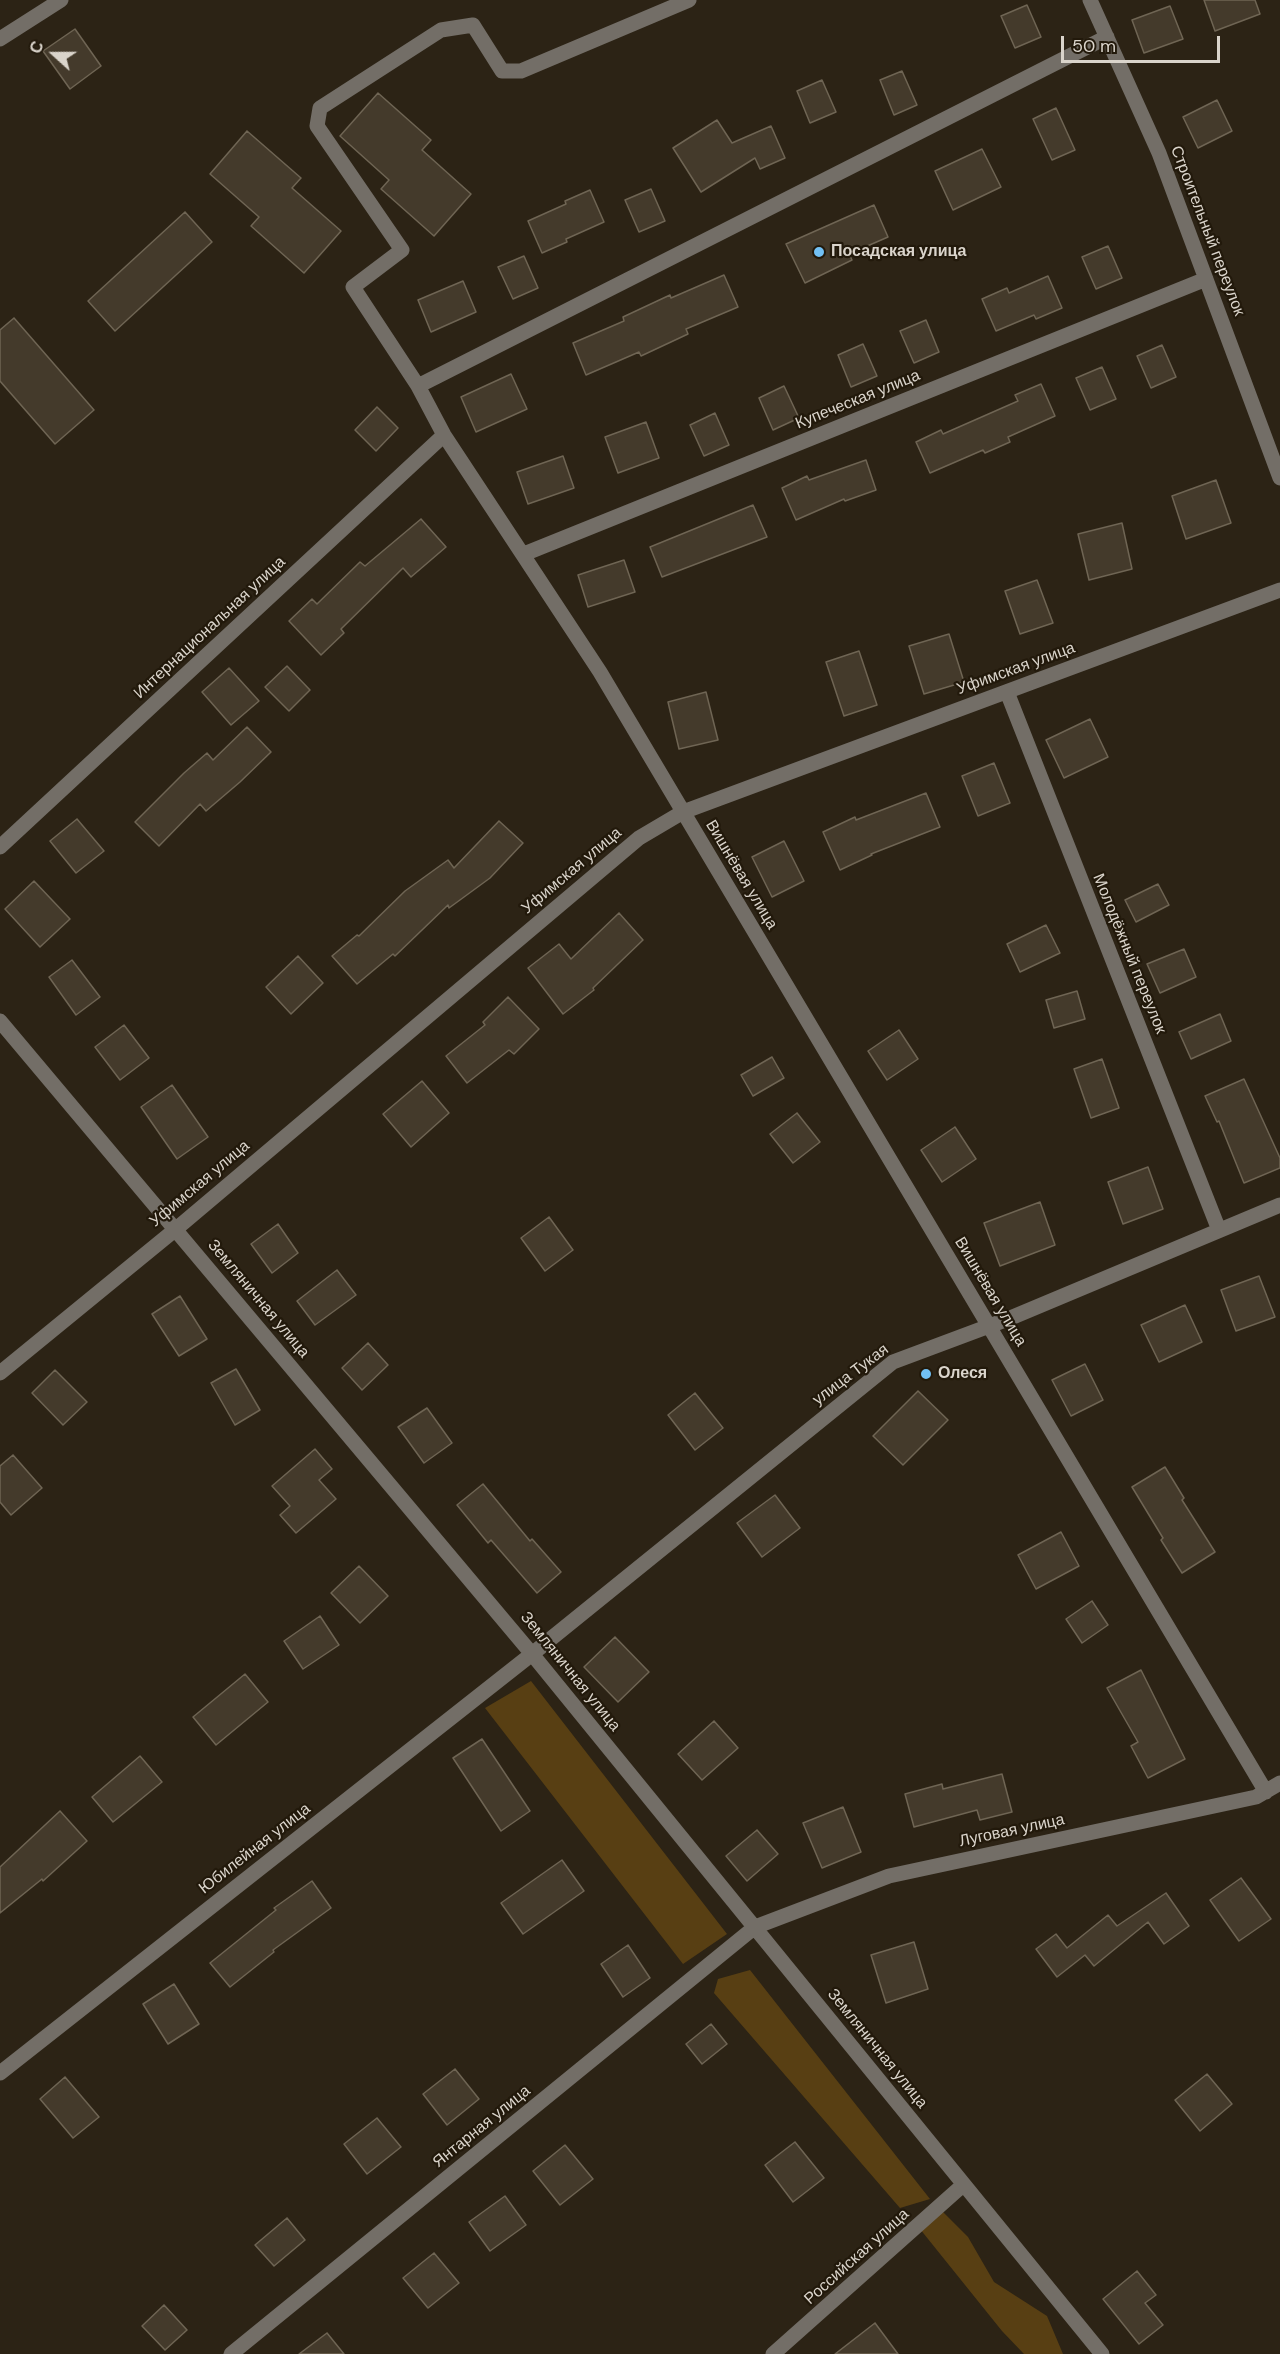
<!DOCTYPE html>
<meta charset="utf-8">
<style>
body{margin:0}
#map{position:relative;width:1280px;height:2354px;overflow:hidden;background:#2c2315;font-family:"DM Sans",sans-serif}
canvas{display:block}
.north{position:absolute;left:24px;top:24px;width:60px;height:60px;-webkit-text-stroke:4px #22190b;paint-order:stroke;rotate:291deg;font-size:16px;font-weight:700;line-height:24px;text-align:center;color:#dad4cb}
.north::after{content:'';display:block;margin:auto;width:21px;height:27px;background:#dad4cb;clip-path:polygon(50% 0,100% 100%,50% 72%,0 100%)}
.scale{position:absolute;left:1061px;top:36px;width:159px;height:27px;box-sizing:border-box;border:3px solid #dad4cb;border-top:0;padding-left:8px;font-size:18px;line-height:21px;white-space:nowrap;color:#dad4cb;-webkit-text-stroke:4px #22190b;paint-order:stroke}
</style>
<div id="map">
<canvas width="1280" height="2354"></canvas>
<div class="north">С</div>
<div class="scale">50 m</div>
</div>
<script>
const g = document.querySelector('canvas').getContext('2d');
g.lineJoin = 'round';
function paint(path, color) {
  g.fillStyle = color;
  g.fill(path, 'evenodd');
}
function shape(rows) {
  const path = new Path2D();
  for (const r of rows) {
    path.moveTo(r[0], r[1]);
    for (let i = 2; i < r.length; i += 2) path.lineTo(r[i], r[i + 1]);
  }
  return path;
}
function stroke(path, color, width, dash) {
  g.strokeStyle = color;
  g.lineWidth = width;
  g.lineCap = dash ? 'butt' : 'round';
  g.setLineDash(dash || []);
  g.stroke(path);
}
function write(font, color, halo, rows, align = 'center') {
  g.font = font + ' "DM Sans",sans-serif';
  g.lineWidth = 4.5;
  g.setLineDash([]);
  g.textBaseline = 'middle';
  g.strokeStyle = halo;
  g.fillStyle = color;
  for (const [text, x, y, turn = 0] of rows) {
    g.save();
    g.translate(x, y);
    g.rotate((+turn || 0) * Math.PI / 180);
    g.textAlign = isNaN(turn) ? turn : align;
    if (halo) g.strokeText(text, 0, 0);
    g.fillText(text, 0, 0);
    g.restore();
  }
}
paint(shape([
 [531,1681,727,1934,683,1964,485,1708],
 [750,1970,930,2199,900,2208,714,1993,718,1979],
 [941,2210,968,2237,994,2282,1047,2316,1063,2354,1024,2354,1002,2331,920,2229]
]), '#583f13');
const building = shape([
 [1204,0,1255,0,1260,14,1215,31,1204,0],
 [1027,5,1041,37,1015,48,1001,16,1027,5],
 [1170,6,1183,39,1144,53,1132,20,1170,6],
 [75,29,101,66,70,89,43,51,75,29],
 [902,71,917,105,894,115,880,80,902,71],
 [822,80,836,112,810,123,797,91,822,80],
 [378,93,431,140,422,150,471,194,434,236,381,189,389,180,340,136,378,93],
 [1217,100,1232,131,1198,148,1183,117,1217,100],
 [1056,108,1075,150,1052,160,1033,119,1056,108],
 [717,120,732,143,771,126,785,158,760,169,755,158,701,192,673,148,717,120],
 [247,131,301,178,292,188,341,231,304,273,251,226,259,217,210,174,247,131],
 [982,149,1001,187,953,210,935,171,982,149],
 [651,189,665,221,639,232,625,200,651,189],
 [590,190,604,222,566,239,567,242,542,253,528,221,566,204,565,201,590,190],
 [874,205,888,237,849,254,852,260,805,283,786,244,874,205],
 [185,212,212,242,115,331,88,301,185,212],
 [1108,246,1122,278,1096,289,1082,257,1108,246],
 [524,256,538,288,513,299,498,267,524,256],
 [724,275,738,307,686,329,688,334,641,356,639,352,586,375,573,343,624,321,623,317,670,295,671,298,724,275],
 [1048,276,1062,308,1036,319,1034,315,996,331,982,299,1007,288,1009,293,1048,276],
 [463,281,476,312,431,332,418,300,463,281],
 [14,318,94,410,55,444,0,381,0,330,14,318],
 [926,320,939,352,914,363,900,331,926,320],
 [863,344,877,376,851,387,838,355,863,344],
 [1162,345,1176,377,1151,388,1137,356,1162,345],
 [1102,367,1116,399,1090,410,1076,378,1102,367],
 [511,374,527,409,476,432,461,397,511,374],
 [1041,384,1055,416,1008,437,1010,442,985,453,983,450,930,473,916,442,941,430,943,434,1018,401,1015,395,1041,384],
 [784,386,799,418,773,430,759,398,784,386],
 [377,407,398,428,376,451,355,430,377,407],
 [715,413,729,445,704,456,690,425,715,413],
 [646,422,659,458,618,473,605,437,646,422],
 [563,456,574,488,528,504,517,472,563,456],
 [866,460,876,490,845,501,844,499,796,520,782,488,807,476,809,480,866,460],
 [1216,480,1231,523,1186,539,1172,496,1216,480],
 [753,505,767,537,662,577,650,547,753,505],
 [421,519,446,547,411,577,403,568,341,629,344,633,321,655,289,621,312,599,317,604,360,562,365,566,421,519],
 [1122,523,1132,569,1089,580,1078,534,1122,523],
 [624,560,635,592,588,607,578,575,624,560],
 [1037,580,1053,623,1020,634,1005,591,1037,580],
 [949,634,964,682,924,694,909,646,949,634],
 [859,651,877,705,844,716,826,662,859,651],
 [287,666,310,690,289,711,265,687,287,666],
 [229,668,259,701,231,725,202,692,229,668],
 [706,692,718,740,679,749,668,702,706,692],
 [1090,719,1108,757,1064,778,1046,740,1090,719],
 [247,727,271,752,240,782,206,811,200,804,159,846,135,822,184,773,207,753,213,760,247,727],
 [994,763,1010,803,978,816,962,776,994,763],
 [926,793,940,827,871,854,872,855,840,870,823,832,855,817,856,820,926,793],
 [77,819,104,851,76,873,50,841,77,819],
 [499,821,523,843,490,878,449,908,448,905,395,956,393,954,357,984,332,956,357,935,359,936,405,891,448,860,454,868,499,821],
 [784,841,804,881,772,897,752,857,784,841],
 [34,881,70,919,40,947,5,909,34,881],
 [1158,884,1169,905,1136,922,1125,900,1158,884],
 [619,913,643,940,593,988,594,990,563,1014,528,968,559,944,571,959,619,913],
 [1046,925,1060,953,1020,972,1007,944,1046,925],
 [1184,949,1196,977,1160,993,1147,964,1184,949],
 [298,956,323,983,291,1014,266,987,298,956],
 [72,960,100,997,76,1015,49,977,72,960],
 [1077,991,1085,1019,1054,1028,1046,1000,1077,991],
 [508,997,539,1029,514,1054,509,1050,467,1083,446,1056,485,1025,483,1022,508,997],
 [1220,1014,1231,1041,1191,1059,1179,1032,1220,1014],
 [124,1025,149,1058,120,1080,95,1047,124,1025],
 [899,1030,918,1059,887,1080,868,1051,899,1030],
 [772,1057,784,1078,753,1096,741,1075,772,1057],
 [1102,1059,1119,1108,1091,1118,1074,1069,1102,1059],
 [1244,1079,1280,1158,1280,1168,1244,1183,1219,1121,1217,1122,1205,1096,1244,1079],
 [422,1081,449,1113,411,1147,383,1114,422,1081],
 [172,1085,208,1137,177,1159,141,1107,172,1085],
 [797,1113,820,1142,793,1163,770,1134,797,1113],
 [955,1127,976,1159,942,1182,921,1150,955,1127],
 [1148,1167,1163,1209,1123,1224,1108,1182,1148,1167],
 [1040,1202,1055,1245,1000,1266,984,1223,1040,1202],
 [549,1217,573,1250,545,1271,521,1238,549,1217],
 [278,1224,298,1253,272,1273,251,1244,278,1224],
 [337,1270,356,1295,315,1325,297,1301,337,1270],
 [1259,1276,1275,1317,1236,1331,1221,1290,1259,1276],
 [180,1296,207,1339,179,1356,152,1314,180,1296],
 [1185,1305,1202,1342,1159,1362,1141,1325,1185,1305],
 [368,1343,388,1365,362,1390,342,1368,368,1343],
 [1085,1364,1103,1400,1071,1416,1052,1380,1085,1364],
 [236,1369,260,1410,235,1425,211,1383,236,1369],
 [55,1370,87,1402,63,1425,32,1393,55,1370],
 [918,1391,948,1420,903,1465,873,1436,918,1391],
 [695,1393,723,1428,695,1450,668,1415,695,1393],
 [427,1408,452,1443,424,1463,398,1427,427,1408],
 [315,1449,332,1469,319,1480,336,1499,296,1533,280,1515,290,1506,272,1486,315,1449],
 [13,1455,42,1488,11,1515,0,1502,0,1466,13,1455],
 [1165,1467,1184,1498,1182,1500,1215,1552,1182,1573,1161,1540,1163,1538,1132,1487,1165,1467],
 [483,1484,530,1541,532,1539,561,1572,537,1593,491,1540,488,1543,457,1505,483,1484],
 [775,1495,800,1528,762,1557,737,1523,775,1495],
 [1061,1532,1079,1566,1036,1589,1018,1555,1061,1532],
 [359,1566,388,1596,360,1623,331,1593,359,1566],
 [1092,1601,1108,1625,1082,1643,1066,1619,1092,1601],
 [320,1616,339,1645,303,1669,284,1641,320,1616],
 [615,1637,649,1672,618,1702,584,1667,615,1637],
 [1141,1670,1185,1759,1148,1778,1131,1746,1138,1742,1107,1688,1141,1670],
 [245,1674,268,1702,216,1745,193,1717,245,1674],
 [714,1721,738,1748,702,1780,678,1754,714,1721],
 [482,1739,530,1811,501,1831,453,1758,482,1739],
 [140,1756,162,1782,113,1822,92,1797,140,1756],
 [1002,1774,1012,1812,980,1820,977,1810,914,1827,905,1794,942,1784,943,1789,1002,1774],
 [843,1807,861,1852,822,1868,803,1823,843,1807],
 [60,1811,87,1841,43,1881,42,1879,0,1913,0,1867,60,1811],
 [757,1830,778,1854,747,1881,726,1856,757,1830],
 [562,1860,584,1891,523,1934,501,1903,562,1860],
 [1241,1878,1271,1919,1239,1941,1210,1900,1241,1878],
 [312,1881,331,1908,273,1950,274,1952,230,1987,210,1963,276,1910,274,1908,312,1881],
 [1166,1893,1189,1926,1164,1944,1148,1922,1094,1966,1085,1955,1057,1977,1036,1949,1056,1934,1067,1948,1108,1915,1117,1926,1166,1893],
 [914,1942,928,1989,886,2003,871,1955,914,1942],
 [628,1945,650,1978,623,1997,601,1964,628,1945],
 [174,1984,199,2024,168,2044,143,2004,174,1984],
 [711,2024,727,2044,702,2064,686,2044,711,2024],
 [455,2069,479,2099,447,2125,423,2094,455,2069],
 [1207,2074,1232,2104,1200,2131,1175,2100,1207,2074],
 [65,2077,99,2117,73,2138,40,2099,65,2077],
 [377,2118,401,2147,367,2174,344,2144,377,2118],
 [795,2142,824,2178,793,2202,765,2165,795,2142],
 [565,2145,593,2179,560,2205,533,2171,565,2145],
 [505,2196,526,2225,490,2251,469,2222,505,2196],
 [287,2218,305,2240,274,2266,255,2245,287,2218],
 [434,2253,459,2283,428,2308,403,2278,434,2253],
 [1137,2271,1156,2295,1145,2303,1163,2325,1139,2344,1103,2299,1137,2271],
 [164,2305,187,2330,165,2350,142,2326,164,2305],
 [875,2323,898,2354,835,2354,875,2323],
 [327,2333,344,2354,299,2354,327,2333]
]);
paint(building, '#443a2b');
stroke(building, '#6f6554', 1.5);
stroke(shape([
 [689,0,521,71,502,71,473,25,441,30,320,108,317,126,402,250,353,287,418,386,444,435,600,672,1266,1792],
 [1090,0,1159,153,1280,478],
 [0,39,61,0],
 [418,386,1107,37],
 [524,554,1206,279],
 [1007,692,1219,1230],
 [0,847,444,435],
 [0,1021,532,1654,1102,2354],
 [0,1373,176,1229,639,838,683,812,1280,590],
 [0,2073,532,1654,893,1362,1008,1319,1280,1205],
 [231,2354,755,1927,889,1876,1256,1797,1280,1783],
 [773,2354,963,2185]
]), '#736e67', 15);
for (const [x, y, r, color] of [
 [819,252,6,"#72c1f5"],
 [926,1374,6,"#72c1f5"]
]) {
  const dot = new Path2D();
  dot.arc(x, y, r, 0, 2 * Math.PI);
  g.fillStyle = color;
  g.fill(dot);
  stroke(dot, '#22190b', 2);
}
write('16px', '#dad4cb', '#22190b', [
 ["Строительный переулок",1207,231,69],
 ["Купеческая улица",858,400,-22],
 ["Интернациональная улица",210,628,-43],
 ["Уфимская улица",1016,669,-20],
 ["Уфимская улица",572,871,-40],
 ["Вишнёвая улица",741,875,59],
 ["Молодёжный переулок",1129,954,68],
 ["Уфимская улица",200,1184,-40],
 ["Вишнёвая улица",990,1292,59],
 ["Земляничная улица",258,1299,50],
 ["улица Тукая",851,1375,-37],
 ["Земляничная улица",570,1672,51],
 ["Луговая улица",1012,1831,-12],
 ["Юбилейная улица",255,1849,-38],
 ["Земляничная улица",877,2049,51],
 ["Янтарная улица",482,2127,-39],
 ["Российская улица",857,2257,-42]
]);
write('bold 16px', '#dad4cb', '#22190b', [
 ["Посадская улица",831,252],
 ["Олеся",938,1374]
], 'left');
</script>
